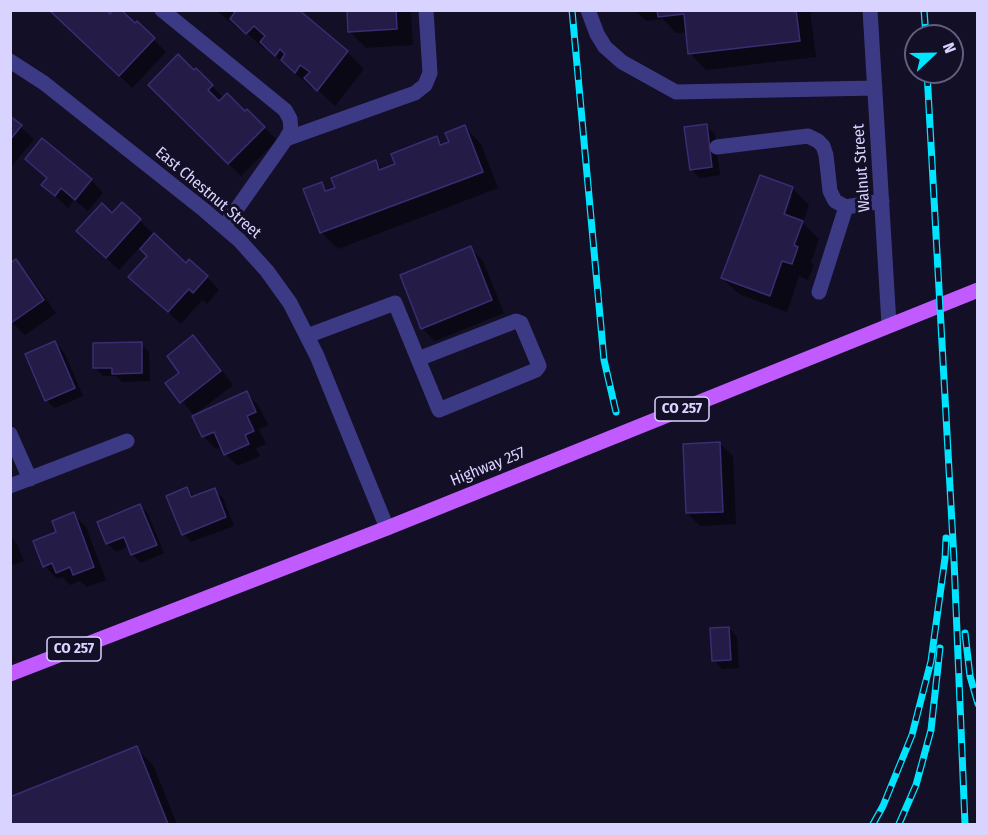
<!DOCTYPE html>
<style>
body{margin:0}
#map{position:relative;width:988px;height:835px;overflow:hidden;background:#130f26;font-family:"Fira Sans Condensed",sans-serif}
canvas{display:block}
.frame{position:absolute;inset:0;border:12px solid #d9d4ff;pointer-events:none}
.north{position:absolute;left:904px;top:24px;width:60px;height:60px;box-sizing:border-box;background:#130f26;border:2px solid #625e7d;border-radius:50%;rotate:68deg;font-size:16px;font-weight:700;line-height:24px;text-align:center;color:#d9d4ff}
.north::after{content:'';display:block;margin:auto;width:21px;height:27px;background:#00e5ff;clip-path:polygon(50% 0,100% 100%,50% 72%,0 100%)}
</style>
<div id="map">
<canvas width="988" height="835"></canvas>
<div class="frame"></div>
<div class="north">N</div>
</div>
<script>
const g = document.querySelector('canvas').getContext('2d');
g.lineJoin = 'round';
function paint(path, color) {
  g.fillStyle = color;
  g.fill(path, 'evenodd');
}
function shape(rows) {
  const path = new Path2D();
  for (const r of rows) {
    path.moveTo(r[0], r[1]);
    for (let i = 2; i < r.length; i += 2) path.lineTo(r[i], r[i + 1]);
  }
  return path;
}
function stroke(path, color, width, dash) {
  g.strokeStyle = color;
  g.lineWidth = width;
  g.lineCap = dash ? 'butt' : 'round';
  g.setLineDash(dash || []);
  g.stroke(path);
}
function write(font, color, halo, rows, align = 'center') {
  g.font = font + ' "Fira Sans Condensed",sans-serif';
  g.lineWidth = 6;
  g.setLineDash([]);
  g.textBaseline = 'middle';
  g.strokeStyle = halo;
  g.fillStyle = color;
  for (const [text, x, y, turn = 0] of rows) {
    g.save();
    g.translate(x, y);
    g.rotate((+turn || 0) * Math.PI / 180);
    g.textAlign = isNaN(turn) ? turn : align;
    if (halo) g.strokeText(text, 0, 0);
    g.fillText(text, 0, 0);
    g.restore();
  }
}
paint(shape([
 [51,10,119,10,135,26,137,23,166,52,132,88],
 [216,10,296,10,347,52,364,69,335,106,314,86,312,88,292,71,266,47,264,49,243,29,241,31],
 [348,10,411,10,413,45,366,48,349,31],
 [635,10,810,10,816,57,706,70,690,53,687,32,676,33,663,19,646,21],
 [196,70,224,98,245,113,247,111,277,140,241,176,150,85],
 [10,118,34,139,10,169],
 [706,126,715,134,720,175,700,178,691,169],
 [465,127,481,144,498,188,338,249,321,232,321,184,329,192,337,189,376,162,383,170,396,165,436,138,444,146,451,143],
 [27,159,91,180,103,193,88,211,74,200,68,208,43,185,48,179],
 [792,188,809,205,803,223,819,239,811,262,814,265,808,280,799,276,787,312,739,294,722,278],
 [789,196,792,196,783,222,780,221],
 [122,204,186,265,207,277,219,290,207,304,202,300,181,324,143,289,149,256,140,247,119,270,91,244],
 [470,248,483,261,504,313,435,341,422,328],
 [16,261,28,274,56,313,25,335,10,320,10,265],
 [193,337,206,350,233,385,194,415,167,384,181,373],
 [55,343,64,352,83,396,55,408,46,400],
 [141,344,149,352,150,381,122,382,116,376,103,376,95,367],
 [246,393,259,406,268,425,259,429,266,444,256,448,260,456,238,466,225,454,222,447,216,449,203,436,194,417],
 [720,444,733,456,736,524,700,526,687,513],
 [187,489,195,497,214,490,223,498,234,526,191,542,183,534],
 [140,506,148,514,164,553,141,563,133,555,129,546,116,552,107,543],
 [73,514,86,527,106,580,87,587,80,581,70,585,62,577,57,579,45,566,58,533],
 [10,536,16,542,24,561,10,566],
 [729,628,737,637,739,668,722,669,714,660],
 [136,748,153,765,177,824,10,824,10,798]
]), '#0007');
const building = shape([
 [49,10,107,10,110,14,113,10,121,10,135,23,137,21,155,38,119,76,49,10],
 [234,10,299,10,348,51,317,91,304,78,310,72,300,65,295,73,281,60,285,54,280,49,275,56,260,42,265,36,254,26,246,34,230,19,235,12,234,10],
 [347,10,396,10,397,29,348,32,347,10],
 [657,10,796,10,800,41,688,54,684,14,658,17,657,10],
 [178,54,194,70,196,68,213,85,208,90,219,101,227,93,245,111,247,109,265,127,228,164,148,85,178,54],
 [10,116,22,125,10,140,10,116],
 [707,124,712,167,690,170,684,127,707,124],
 [465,125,483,172,320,233,303,189,322,182,325,191,335,188,331,178,376,160,379,170,395,164,391,154,437,136,440,145,449,142,445,133,465,125],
 [42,138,92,179,75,200,61,188,55,196,41,185,47,178,25,159,42,138],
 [760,175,793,187,784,214,803,221,794,245,798,247,792,264,782,261,770,296,721,278,760,175],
 [122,202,141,219,106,258,76,231,102,203,112,213,122,202],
 [154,233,186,263,189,259,208,276,193,293,189,289,168,312,128,277,147,256,140,249,154,233],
 [471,246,492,300,421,329,400,275,471,246],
 [16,259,44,300,11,323,10,263,16,259],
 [193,335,221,371,180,403,165,383,179,373,167,356,193,335],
 [55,341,75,388,45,401,25,354,55,341],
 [142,342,142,373,112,374,112,368,93,368,93,343,142,342],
 [247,391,256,412,247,416,254,431,245,435,249,444,224,455,214,432,202,437,192,416,247,391],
 [720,442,723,512,686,513,683,444,720,442],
 [187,487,191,497,215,488,226,517,182,535,166,496,187,487],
 [140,504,157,545,131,555,124,537,106,544,97,522,140,504],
 [74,512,94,567,73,575,70,567,56,573,52,563,43,567,33,541,56,532,52,521,74,512],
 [729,627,731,660,712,661,710,628,729,627],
 [137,746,168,824,10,824,10,797,137,746]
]);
paint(building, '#241b47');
stroke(building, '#3b2d73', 1.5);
stroke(shape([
 [162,10,285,110,290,119,291,130,286,139,224,227],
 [588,10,597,34,605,47,622,62,676,92,875,88],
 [870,10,889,324],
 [10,61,44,83,204,210,239,240,267,271,290,303,317,356,387,528],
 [286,139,415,93,425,85,430,73,426,10],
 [717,147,808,136,818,141,823,146,826,155,830,191,835,201,846,207,882,201],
 [819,292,846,207],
 [307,336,395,303,439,410,536,370,539,366,521,323,516,321,418,359],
 [10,434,30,479],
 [10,486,127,441]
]), '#3d3a85', 15);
stroke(shape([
 [10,674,387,528,978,290]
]), '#c25bff', 15);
const rail = shape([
 [572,10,604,360,616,412],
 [924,10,926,36],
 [927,72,954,560,965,824],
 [965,633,970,676,978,704],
 [873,824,883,806,912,735,931,661,945,558,946,538],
 [899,824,916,785,931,730,940,648]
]);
stroke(rail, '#00e5ff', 7);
stroke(rail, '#130f26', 4.5, [14]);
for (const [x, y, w] of [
 [682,409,54],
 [74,649,54]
]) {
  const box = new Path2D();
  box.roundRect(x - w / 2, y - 12, w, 24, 4.5);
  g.fillStyle = '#130f26';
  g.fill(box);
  stroke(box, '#d9d4ff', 1.5);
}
write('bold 15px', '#d9d4ff', null, [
 ["CO 257",682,409],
 ["CO 257",74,649]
]);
write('16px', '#d9d4ff', '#130f26', [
 ["Walnut Street",862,168,-94],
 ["East Chestnut Street",208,193,40],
 ["Highway 257",488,467,-22]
]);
</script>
